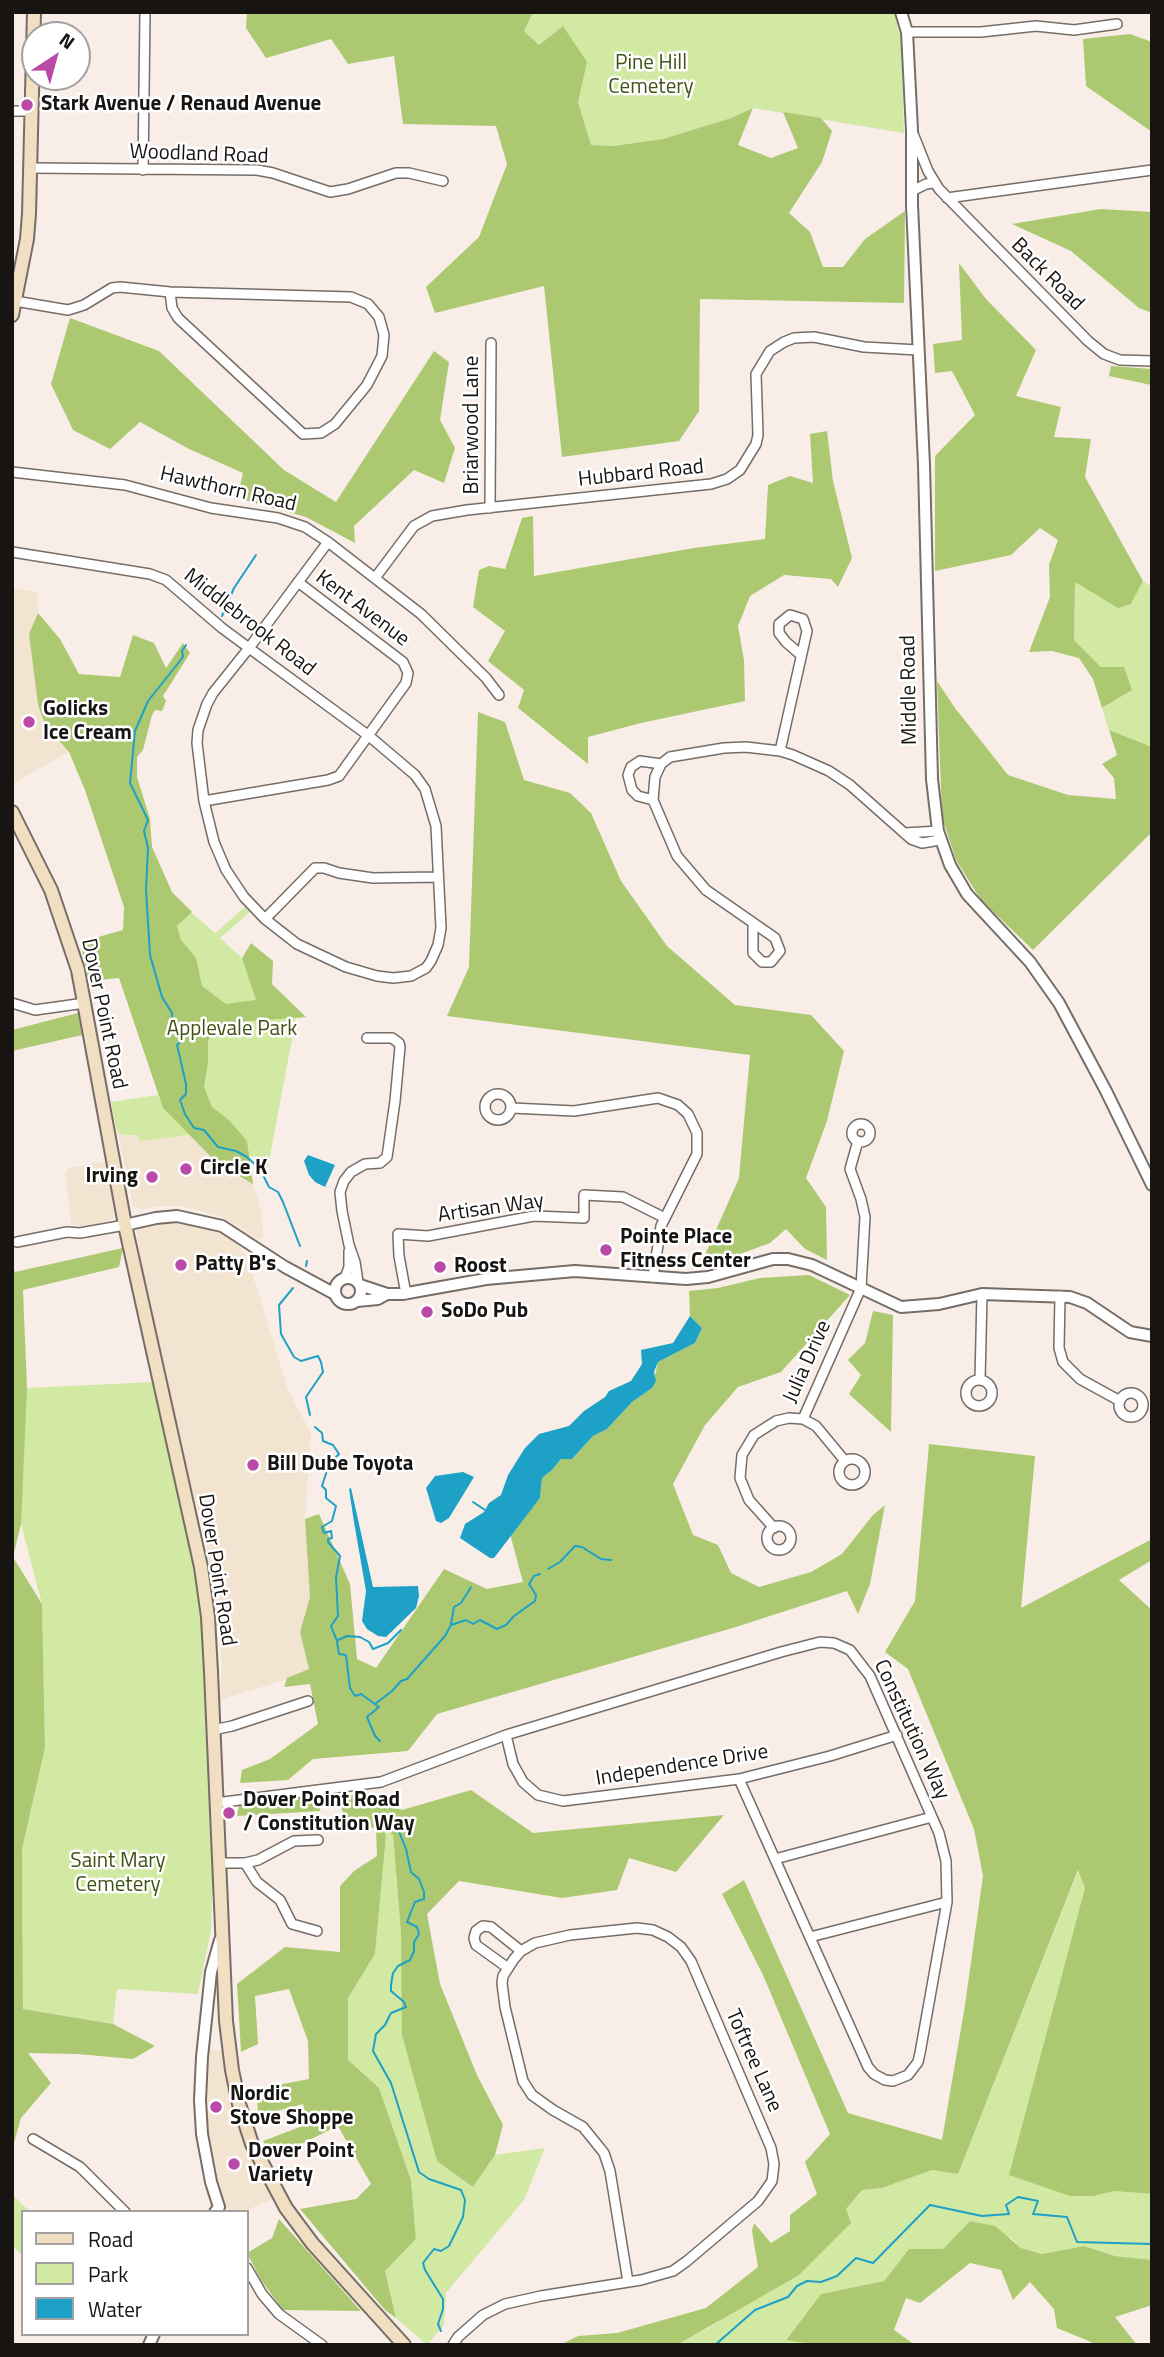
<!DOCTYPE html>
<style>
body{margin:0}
#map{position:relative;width:1164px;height:2357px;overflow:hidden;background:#f8eee7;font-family:"Titillium Web",sans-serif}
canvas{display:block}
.frame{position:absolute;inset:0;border:14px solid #171412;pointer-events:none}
.legend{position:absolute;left:21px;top:2210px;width:228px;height:126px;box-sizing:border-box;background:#fff;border:2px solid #a2a1a0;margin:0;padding:9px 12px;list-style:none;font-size:21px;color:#171412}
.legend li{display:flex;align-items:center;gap:14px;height:35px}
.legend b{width:35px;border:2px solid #a2a1a0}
.north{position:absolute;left:21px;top:21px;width:70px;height:70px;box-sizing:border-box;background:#fff;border:2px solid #a2a1a0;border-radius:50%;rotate:36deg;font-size:19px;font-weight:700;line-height:28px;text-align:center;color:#171412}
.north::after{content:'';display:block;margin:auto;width:24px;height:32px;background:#b94aa8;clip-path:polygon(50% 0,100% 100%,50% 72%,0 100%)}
</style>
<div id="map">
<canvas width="1164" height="2357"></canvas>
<div class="frame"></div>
<ul class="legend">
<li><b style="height:9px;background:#f0dfc2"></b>Road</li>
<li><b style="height:19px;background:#d1e9a3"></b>Park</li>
<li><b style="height:19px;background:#1da1c7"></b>Water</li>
</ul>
<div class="north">N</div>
</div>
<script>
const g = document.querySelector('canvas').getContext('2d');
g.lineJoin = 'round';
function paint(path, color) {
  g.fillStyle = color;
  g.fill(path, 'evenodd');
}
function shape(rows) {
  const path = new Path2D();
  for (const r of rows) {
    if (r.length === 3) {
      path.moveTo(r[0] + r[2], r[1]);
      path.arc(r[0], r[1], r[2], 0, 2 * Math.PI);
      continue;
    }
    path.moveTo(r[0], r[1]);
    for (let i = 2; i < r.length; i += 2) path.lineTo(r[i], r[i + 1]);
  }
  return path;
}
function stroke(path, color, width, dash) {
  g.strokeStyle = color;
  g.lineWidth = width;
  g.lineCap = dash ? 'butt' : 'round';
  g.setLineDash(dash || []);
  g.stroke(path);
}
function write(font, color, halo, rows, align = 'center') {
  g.font = font + ' "Titillium Web",sans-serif';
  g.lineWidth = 5;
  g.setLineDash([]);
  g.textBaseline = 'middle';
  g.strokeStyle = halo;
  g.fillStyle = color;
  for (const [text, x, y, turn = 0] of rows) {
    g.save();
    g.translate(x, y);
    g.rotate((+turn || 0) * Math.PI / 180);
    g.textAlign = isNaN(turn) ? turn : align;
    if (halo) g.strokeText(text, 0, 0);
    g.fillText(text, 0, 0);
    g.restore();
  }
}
paint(shape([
 [12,588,38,592,38,613,29,634,45,724,69,752,12,784],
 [118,1132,124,1135,138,1134,139,1140,190,1135,217,1163,253,1184,262,1213,263,1238,255,1238,233,1223,219,1216,181,1206,157,1206,142,1210,133,1206],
 [107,1161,114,1217,106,1222,86,1226,71,1225,65,1174,69,1168],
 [166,1221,183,1221,222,1232,236,1242,245,1254,256,1285,288,1390,311,1433,305,1519,310,1597,300,1632,309,1669,287,1679,220,1700,222,1661,205,1535,186,1467,144,1278,136,1229,143,1225],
 [207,2050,224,2050,243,2133,273,2199,242,2212,228,2212,217,2191,208,2136,205,2100]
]), '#f3e4d1');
paint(shape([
 [533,12,894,12,901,38,904,133,753,108,731,118,663,139,613,146,590,145,578,102,586,62,563,26,539,45,523,31],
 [1075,581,1131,604,1143,581,1152,587,1152,747,1109,730,1102,708,1132,690,1101,667,1074,640],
 [170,894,215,933,245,907,250,912,220,938,306,1017,296,1018,266,1177,254,1156,222,1158,193,1119],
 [158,1095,163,1108,190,1135,139,1141,138,1135,124,1135,117,1132,111,1102],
 [153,1382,198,1581,203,1628,213,1873,211,1930,198,1994,117,1989,113,2024,23,2009,22,1849,45,1748,42,1604,21,1524,22,1442,27,1388],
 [383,1826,393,1834,401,1933,473,2187,495,2155,545,2148,524,2200,446,2293,444,2325,427,2345,396,2318,385,2271,416,2239,411,2180,379,2088,348,2061,348,1998,375,1954,386,1836],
 [1079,1869,1085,1888,1094,2196,1114,2191,1152,2194,1152,2260,1115,2256,1084,2246,1042,2254,1021,2248,1011,2238,970,2221,943,2249,909,2249,884,2281,821,2294,786,2339,819,2345,677,2345,717,2323,846,2209,862,2190,882,2188,932,2170,958,2174],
 [12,2194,30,2212,23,2212,23,2255,12,2246]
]), '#d1e9a3');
paint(shape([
 [247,12,533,12,524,31,539,45,563,26,587,62,578,102,591,145,613,146,663,139,731,118,753,108,738,145,771,158,798,148,783,112,821,118,832,131,822,162,789,213,810,232,823,267,843,267,865,239,905,211,904,303,700,299,699,411,679,441,562,457,544,286,435,313,426,287,479,237,507,164,496,126,403,124,394,56,348,64,331,39,266,58,246,28],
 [1130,34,1152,42,1152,132,1086,86,1083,39],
 [1101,209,1152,212,1152,313,1139,308,1071,251,1012,224],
 [959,263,986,299,1036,350,1016,396,1061,407,1054,437,1091,439,1085,477,1143,581,1131,604,1118,608,1075,582,1074,640,1101,667,1124,667,1132,690,1102,708,1093,679,1079,658,1052,651,1029,652,1050,597,1049,565,1058,540,1040,528,1011,555,935,571,935,456,975,415,952,371,935,373,933,344,962,340],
 [70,318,159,351,284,470,336,502,434,351,449,362,440,420,455,448,444,483,414,470,354,526,355,543,306,517,237,498,243,473,189,449,140,422,110,449,73,430,51,384],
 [1111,366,1152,369,1152,387,1151,385,1109,376],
 [827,431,833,481,852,558,838,587,831,579,784,575,750,596,738,626,744,660,745,701,641,723,588,737,588,764,518,708,524,690,488,661,505,631,473,607,479,570,489,566,505,569,522,518,533,516,534,576,694,548,765,539,768,485,790,476,813,483,810,434],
 [38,613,60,639,79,674,120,677,133,635,154,643,166,668,183,643,190,653,163,696,166,701,162,711,155,710,152,715,143,750,137,757,137,777,150,819,152,847,172,892,192,912,177,926,181,940,196,958,202,986,226,1004,256,1000,242,958,251,943,273,961,272,984,306,1017,235,1022,212,1034,208,1041,208,1062,204,1087,212,1107,229,1120,247,1141,253,1184,217,1163,163,1108,119,978,89,981,80,942,123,930,124,907,85,790,69,752,45,724,38,705,29,634],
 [937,681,955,708,1008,775,1068,795,1116,799,1114,778,1102,764,1117,755,1109,730,1152,747,1152,832,1033,950,981,900,956,860,942,817],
 [478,712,505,722,524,780,570,793,591,813,621,881,667,946,735,1005,811,1015,844,1051,827,1121,806,1178,826,1207,827,1260,805,1249,786,1229,770,1243,705,1267,704,1257,739,1178,750,1055,447,1016,469,967],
 [78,1013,82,1035,12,1051,12,1030],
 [123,1248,119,1267,23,1290,27,1388,21,1524,13,1557,42,1604,45,1748,22,1849,23,2009,113,2024,155,2046,133,2059,77,2054,28,2053,51,2083,21,2118,12,2150,12,1263,15,1272],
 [809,1275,850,1295,781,1372,738,1387,705,1425,673,1484,693,1535,718,1545,731,1573,759,1587,811,1572,842,1554,873,1515,885,1505,870,1584,858,1614,847,1591,736,1627,437,1714,408,1751,313,1759,288,1780,240,1783,242,1770,270,1759,318,1724,310,1684,284,1687,287,1678,309,1669,300,1632,310,1597,305,1519,319,1514,350,1584,357,1659,376,1668,444,1569,487,1589,523,1582,510,1534,540,1498,542,1478,552,1470,561,1459,572,1459,593,1436,607,1429,632,1402,652,1388,658,1362,695,1343,702,1328,690,1316,689,1291,718,1288,760,1278],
 [873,1311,893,1315,891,1432,849,1394,861,1375,848,1360,865,1343],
 [929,1444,1035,1456,1021,1608,1152,1539,1152,1560,1119,1580,1152,1610,1152,2194,1114,2191,1094,2196,1070,2196,1009,2175,1085,1888,1078,1870,958,2174,932,2170,882,2188,862,2190,846,2209,851,2223,799,2275,677,2345,560,2345,578,2336,617,2333,706,2308,758,2267,752,2231,754,2223,771,2243,790,2231,790,2215,817,2194,805,2162,830,2134,763,1975,722,1894,744,1880,848,2113,942,2140,965,2005,983,1876,974,1829,908,1669,885,1652,915,1601],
 [471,1790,533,1833,724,1815,676,1872,629,1858,617,1890,562,1898,459,1881,427,1914,440,1984,477,2075,503,2125,495,2155,473,2187,437,2161,402,2035,401,1933,393,1835,383,1827,386,1836,375,1954,348,1998,348,2060,379,2088,411,2180,416,2239,385,2271,396,2318,385,2310,300,2209,356,2199,371,2184,338,2126,274,2157,263,2141,308,2124,303,2104,258,2116,257,2089,309,2079,308,2041,289,1989,255,1996,258,2044,241,2052,237,1984,285,1947,340,1952,340,1886,354,1871,377,1856,376,1829,345,1817,335,1793,377,1799,402,1810],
 [321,1795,320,1811,237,1816,239,1806],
 [279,2219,361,2311,283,2310,261,2280,247,2253,272,2238],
 [970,2221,995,2226,1021,2248,1042,2254,1084,2246,1115,2256,1152,2260,1152,2305,1115,2317,1137,2345,1092,2345,1091,2342,1057,2328,1054,2309,1030,2282,1013,2300,1001,2270,970,2263,920,2303,906,2298,894,2330,915,2345,819,2345,786,2340,821,2294,884,2281,909,2249,943,2249]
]), '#acc972');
paint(shape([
 [308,1155,335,1165,325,1187,315,1182,309,1175,304,1161],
 [690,1316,702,1328,695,1343,658,1362,654,1372,656,1381,652,1388,632,1402,607,1429,593,1436,572,1459,561,1459,552,1470,542,1478,540,1498,494,1558,490,1558,460,1538,465,1524,484,1512,489,1503,501,1495,508,1475,525,1448,539,1434,569,1426,584,1411,605,1397,609,1391,631,1381,642,1364,641,1350,673,1343],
 [463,1472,474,1477,449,1518,441,1523,436,1521,426,1488,435,1476],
 [351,1488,373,1587,418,1586,419,1596,416,1608,386,1637,378,1636,367,1629,362,1621,366,1591,354,1522,349,1489]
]), '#1da1c7');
stroke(shape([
 [222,616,234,588,256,555],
 [186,645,182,651,183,657,148,701,135,731,130,783,148,820,144,831,148,848,146,890,150,955,162,997,172,1013,172,1022,181,1028,179,1032,182,1040,177,1045,186,1084,186,1094,180,1100,185,1114,194,1128,204,1130,218,1147,236,1151,247,1157,260,1169,269,1187,278,1192,283,1202,300,1246],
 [306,1266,307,1261],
 [293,1288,279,1305,281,1334,294,1357,301,1361,318,1356,321,1362,323,1372,306,1397,310,1415],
 [315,1427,322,1433,323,1441,333,1445,339,1454,329,1464,322,1486,326,1490,326,1498,336,1506,332,1521,322,1527,324,1533,331,1531,332,1538,328,1539,328,1542,340,1556,336,1577,338,1616,331,1626,337,1641,339,1654,346,1655,350,1688,355,1696,361,1694,379,1707,367,1717,375,1736,380,1741],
 [473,1502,485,1510],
 [548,1569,560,1562,575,1546,582,1547,601,1559,611,1560],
 [451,1624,454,1607,461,1603,471,1587],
 [338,1640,347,1636,360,1637,369,1642,373,1649,388,1643,401,1630],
 [375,1704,392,1691,401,1681,407,1679,445,1636,451,1625,466,1620,473,1624,480,1620,497,1629,506,1625,514,1616,535,1601,536,1595,529,1584,534,1576,540,1574],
 [394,1819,406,1849,411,1872,419,1879,424,1892,424,1899,415,1902,407,1922,417,1927,419,1934,414,1942,414,1951,410,1960,398,1966,393,1973,391,1985,391,1991,404,2002,406,2007,391,2013,385,2025,376,2034,373,2051,391,2083,419,2172,429,2179,461,2190,465,2200,463,2217,449,2246,441,2251,434,2249,423,2263,425,2270,443,2299,443,2309,438,2324,441,2331],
 [715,2345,755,2310,788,2297,797,2286,807,2281,821,2282,837,2276,856,2258,873,2263,930,2205,982,2216,1009,2214,1006,2205,1018,2197,1038,2201,1033,2214,1067,2217,1077,2242,1152,2244]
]), '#1da1c7', 2);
const minor = shape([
 [907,32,981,32,1036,26,1074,30,1117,24],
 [12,111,32,111],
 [914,136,928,171,939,189,1088,341,1104,354,1120,360,1152,361],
 [31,168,257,170,273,173,330,192,348,189,396,173,409,173,443,181],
 [143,170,145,12],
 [912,191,926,184,934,183],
 [947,198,1152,170],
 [15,301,68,310,84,305,112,288,120,287,170,292,351,297,368,304,379,317,384,335,382,356,367,385,335,424,321,433,303,434,178,318,172,308,170,292],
 [12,472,125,485,211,508,278,518,305,527,328,542,421,614,486,678,499,695],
 [490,508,491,343],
 [12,552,150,574,166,580,222,628,249,648,369,736,415,775,425,789,436,826,441,928,438,945,431,961,426,968,411,976,393,978,377,976,346,967,297,944,265,919,244,897,226,870,214,842,204,801,197,743,198,730,207,704,213,693,249,648,328,542],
 [375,578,414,526,432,516,467,510,711,484,727,479,740,470,756,444,758,435,756,374,770,351,784,342,794,338,814,337,864,347,918,350],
 [780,751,807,631,803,619,790,615,779,624,779,633,786,642,801,655],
 [653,800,638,796,632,790,628,775,631,767,640,761,661,764],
 [204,801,328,780,339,776,406,683,408,673,403,662,298,582],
 [905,833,938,831],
 [265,919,315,868,324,868,339,873,373,878,438,877],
 [753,923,753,953,762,962,771,962,780,951,775,938,706,890,677,856,653,800,655,777,661,764,670,757,724,748,746,747,780,751,793,755,829,771,850,785,911,839,922,843,940,840],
 [12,1003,35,1010,85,1003],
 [498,1107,13],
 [512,1108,574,1111,658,1098,678,1105,688,1114,697,1133,697,1154,661,1226,653,1277],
 [861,1133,9],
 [17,1242,67,1232,80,1233,125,1225],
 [345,1278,349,1267,349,1251],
 [358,1282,355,1262,349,1245,342,1211,340,1192,344,1181,351,1172,365,1164,380,1163,387,1157,395,1101,400,1047,399,1043,392,1038,367,1038],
 [406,1294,399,1256,398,1234,428,1236,534,1216,584,1218,584,1195,623,1197,665,1218],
 [1060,1296,1059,1348,1063,1362,1080,1379,1120,1401],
 [980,1380,982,1294],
 [979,1393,13],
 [1131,1405,12],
 [803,1419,861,1288,865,1217,861,1199,850,1169,858,1141],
 [852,1472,13],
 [779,1538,12],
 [774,1528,749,1500,740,1478,742,1455,754,1435,776,1421,789,1418,803,1419,816,1426,845,1461],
 [213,1730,232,1726,308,1701],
 [506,1735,513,1764,523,1782,538,1795,563,1801,739,1779,830,1756,897,1735],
 [216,1803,381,1782,506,1735,781,1652,820,1642,834,1643,850,1650,870,1676,939,1833,946,1861,947,1902,920,2053,918,2062,908,2075,893,2081,885,2080,874,2074,868,2067,739,1779],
 [775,1859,932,1817],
 [219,1863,245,1863,258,1860,294,1841,318,1840],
 [245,1863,257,1882,280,1900,292,1924,317,1931],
 [810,1937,947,1902],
 [508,1968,476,1945,474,1938,476,1931,483,1926,491,1927,521,1951],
 [33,2139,80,2167,125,2212],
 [247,2268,262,2294,279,2314,322,2345],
 [453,2345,458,2337,483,2315,505,2304,541,2296,641,2280,673,2271,687,2261,758,2201,772,2181,774,2164,771,2148,691,1961,681,1947,668,1937,653,1930,637,1928,570,1935,535,1943,521,1951,514,1959,503,1976,502,1983,505,2007,523,2081,532,2095,553,2110,583,2127,604,2153,610,2171,628,2282]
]);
const tertiary = shape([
 [901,12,907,32,912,131,912,205,924,465,932,779,938,831,950,865,967,894,1030,962,1059,1003,1106,1091,1152,1185],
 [125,1225,156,1218,177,1216,222,1226,285,1267,335,1294],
 [348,1291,13],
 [360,1285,387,1294,402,1294,486,1279,575,1271,686,1279,708,1277,773,1259,788,1259,812,1265,901,1307,939,1304,982,1294,1070,1297,1087,1303,1130,1332,1152,1336],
 [357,1301,378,1299,387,1294],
 [215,2212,219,2207,211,2182,202,2134,200,2100,202,2057,211,1972,220,1940],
 [149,2345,154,2334]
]);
const secondary = shape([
 [12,315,27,239,29,214,34,12],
 [12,812,51,890,78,970,125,1225,201,1567,208,1617,211,1672,226,2021,232,2070,239,2104,252,2144,286,2208,312,2243,404,2345]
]);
stroke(minor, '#766d67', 12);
stroke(tertiary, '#766d67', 14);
stroke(secondary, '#766d67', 16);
stroke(minor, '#fff', 9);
stroke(tertiary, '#fff', 10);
stroke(secondary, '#f0dfc2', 12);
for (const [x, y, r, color] of [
 [27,105,7,"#b94aa8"],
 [29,722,7,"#b94aa8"],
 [186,1169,7,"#b94aa8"],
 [152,1177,7,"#b94aa8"],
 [606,1250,7,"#b94aa8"],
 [181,1265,7,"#b94aa8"],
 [440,1267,7,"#b94aa8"],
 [427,1312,7,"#b94aa8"],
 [253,1465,7,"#b94aa8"],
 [229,1813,7,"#b94aa8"],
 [216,2107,7,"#b94aa8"],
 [234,2164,7,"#b94aa8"]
]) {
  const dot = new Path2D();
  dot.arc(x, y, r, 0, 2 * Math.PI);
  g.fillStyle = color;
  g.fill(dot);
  stroke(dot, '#fff', 2.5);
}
write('21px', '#425315', '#fff', [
 ["Pine Hill",651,64],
 ["Cemetery",651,88],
 ["Applevale Park",232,1030],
 ["Saint Mary",118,1862],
 ["Cemetery",118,1886]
]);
write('bold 21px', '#171412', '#fff', [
 ["Stark Avenue / Renaud Avenue",41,105],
 ["Golicks",43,710],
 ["Ice Cream",43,734],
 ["Circle K",200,1169],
 ["Irving",138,1177,"right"],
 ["Pointe Place",620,1238],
 ["Fitness Center",620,1262],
 ["Patty B's",195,1265],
 ["Roost",454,1267],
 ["SoDo Pub",441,1312],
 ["Bill Dube Toyota",267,1465],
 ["Dover Point Road",243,1801],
 ["/ Constitution Way",243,1825],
 ["Nordic",230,2095],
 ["Stove Shoppe",230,2119],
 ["Dover Point",248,2152],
 ["Variety",248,2176]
], 'left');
write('21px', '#171412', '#fff', [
 ["Woodland Road",199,155,2],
 ["Back Road",1047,275,45],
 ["Briarwood Lane",473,425,-90],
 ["Hubbard Road",641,474,-6],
 ["Hawthorn Road",228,490,13],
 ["Kent Avenue",362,609,37],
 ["Middlebrook Road",249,623,38],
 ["Middle Road",910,690,-91],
 ["Dover Point Road",103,1014,78],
 ["Artisan Way",491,1209,-8],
 ["Julia Drive",808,1362,-66],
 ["Dover Point Road",216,1570,81],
 ["Constitution Way",911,1730,65],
 ["Independence Drive",682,1766,-9],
 ["Toftree Lane",753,2061,66]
]);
</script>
